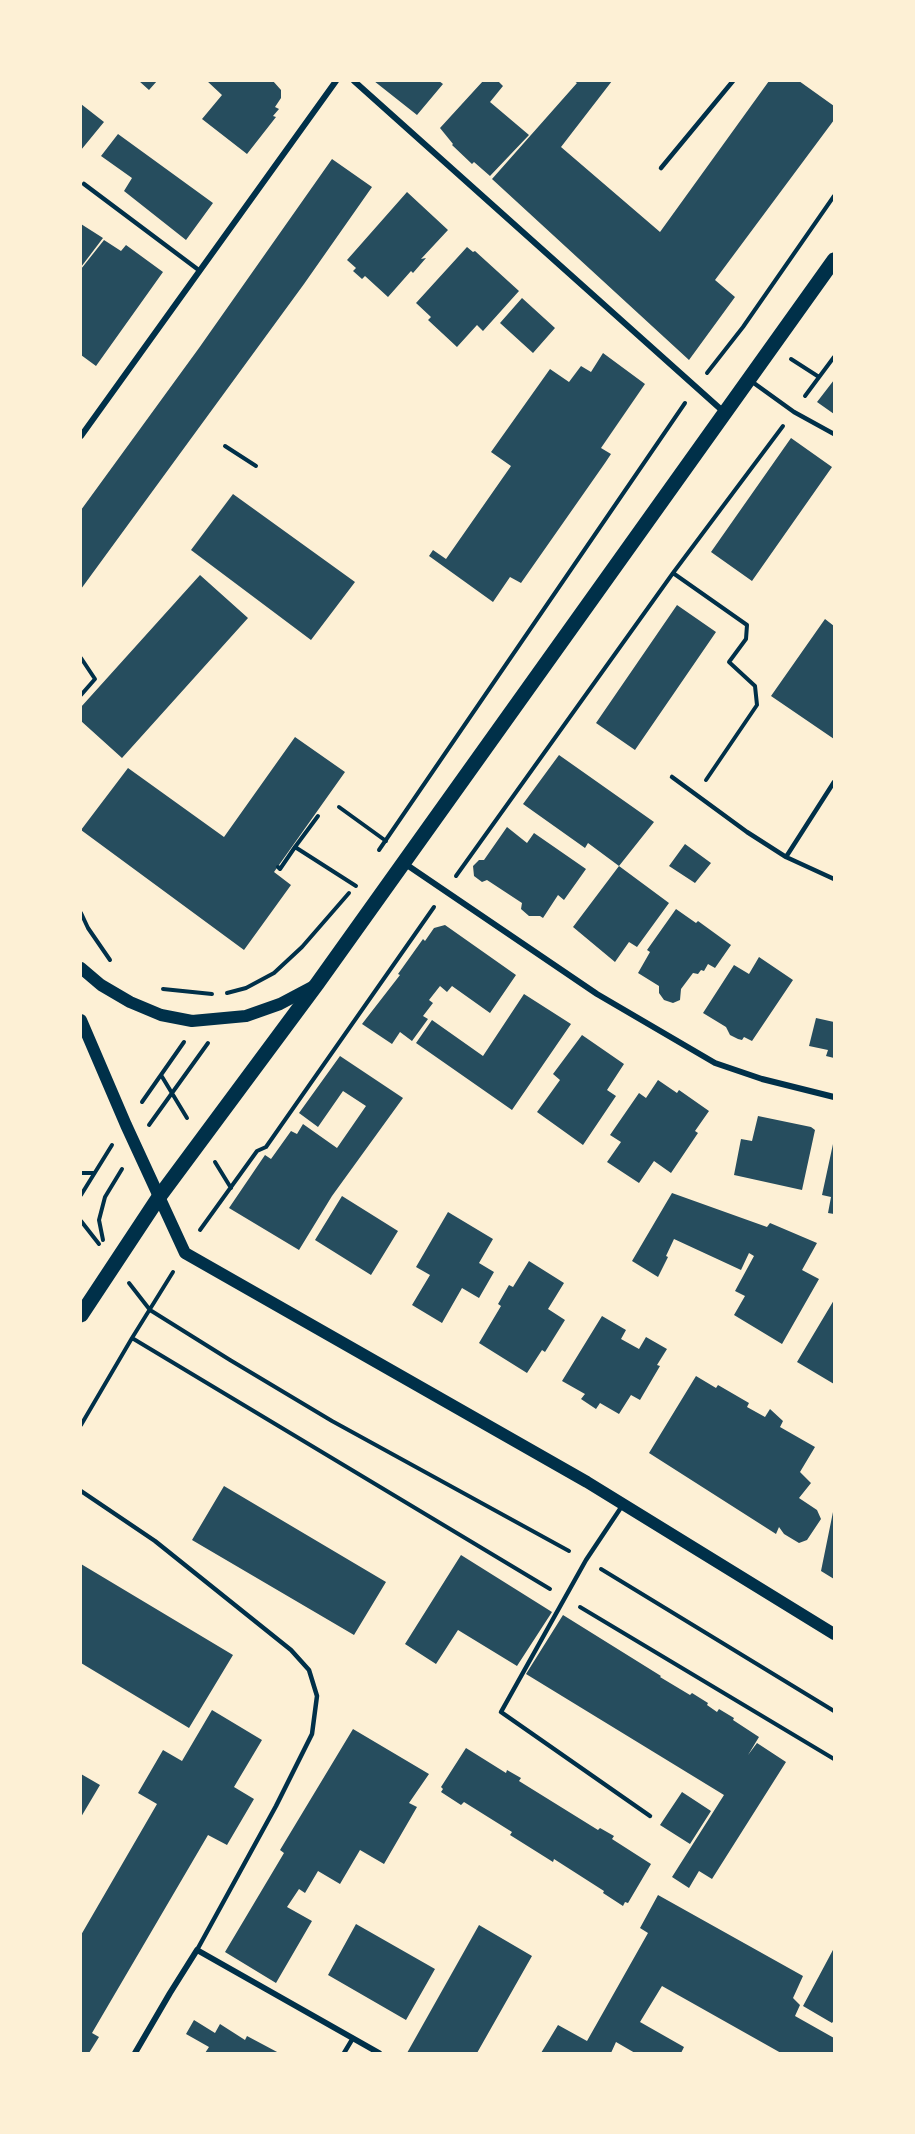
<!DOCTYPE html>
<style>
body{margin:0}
#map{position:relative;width:915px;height:2134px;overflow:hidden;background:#fdf0d5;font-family:"Source Serif 4",serif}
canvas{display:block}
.frame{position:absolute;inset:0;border:82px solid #fdf0d5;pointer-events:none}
</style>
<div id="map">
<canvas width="915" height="2134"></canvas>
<div class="frame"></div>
</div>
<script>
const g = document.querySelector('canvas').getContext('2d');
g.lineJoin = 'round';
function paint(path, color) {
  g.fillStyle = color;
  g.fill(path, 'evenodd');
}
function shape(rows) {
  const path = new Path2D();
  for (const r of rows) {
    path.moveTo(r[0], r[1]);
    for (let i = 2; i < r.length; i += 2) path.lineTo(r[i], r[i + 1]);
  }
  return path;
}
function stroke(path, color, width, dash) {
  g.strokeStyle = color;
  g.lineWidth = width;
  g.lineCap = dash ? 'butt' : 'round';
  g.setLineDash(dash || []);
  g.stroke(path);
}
paint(shape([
 [139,81,157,81,149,90],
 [207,81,273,81,281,90,281,98,275,107,279,109,273,116,276,117,247,154,202,119,222,95],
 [374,81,439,81,443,84,417,115],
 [483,81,498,81,503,86,490,102,529,135,490,176,474,162,472,164,452,145,453,144,440,128],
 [574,81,612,81,561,147,660,232,769,81,799,81,834,106,834,120,715,280,735,297,689,360,492,179,577,83],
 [81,104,104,122,81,150],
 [118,134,213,203,186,240,124,191,132,178,101,156],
 [332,159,372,187,304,284,81,589,81,510,199,348],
 [407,192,448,230,421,259,426,258,413,273,411,271,388,297,365,276,362,279,353,271,356,268,347,260],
 [81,224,103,238,81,267],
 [104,240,121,251,126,245,163,272,96,366,81,355,81,269],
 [467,247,473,252,475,251,519,291,483,331,477,325,457,347,428,320,431,317,416,303],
 [522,298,555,328,533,353,500,323],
 [603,353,645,384,601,448,611,454,605,463,521,583,510,577,493,602,429,556,433,550,446,559,511,466,491,452,550,369,569,382,581,366,591,372],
 [834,380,834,414,817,402],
 [791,438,832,467,752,581,711,552],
 [233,494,355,582,311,640,191,550],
 [200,575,248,618,122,758,81,721,81,707],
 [677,605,716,632,635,750,596,723],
 [825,619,834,626,834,739,771,696],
 [295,737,345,772,274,872,291,885,244,950,81,830,128,768,224,837],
 [559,755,654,822,619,866,669,903,637,947,629,942,615,962,573,927,619,866,588,843,585,848,523,804],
 [507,827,527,843,534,833,586,869,564,900,558,895,543,918,540,916,529,916,521,909,522,903,487,880,482,882,474,876,473,866,479,860,484,860],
 [685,844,711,863,695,883,669,866],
 [676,909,696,923,698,921,731,945,715,968,708,964,704,971,701,970,698,974,693,973,681,989,680,1000,673,1003,664,1000,659,993,659,986,638,973,650,952,647,950],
 [445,925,516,975,490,1013,452,986,447,992,440,986,429,1000,433,1003,423,1016,428,1019,412,1041,400,1032,392,1044,362,1024,400,975,398,974,423,939,425,941,434,928],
 [759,957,793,980,752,1041,744,1037,742,1040,738,1039,730,1035,726,1027,703,1013,734,965,749,974],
 [524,994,571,1024,512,1110,416,1043,432,1020,483,1056],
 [816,1018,834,1022,834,1058,826,1056,828,1050,809,1046],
 [582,1035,624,1064,607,1090,616,1096,583,1145,537,1112,560,1080,553,1074],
 [340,1056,403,1098,332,1196,299,1250,229,1208,265,1155,271,1159,291,1131,297,1134,303,1124,337,1148,366,1106,343,1091,318,1127,299,1113],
 [658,1080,677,1093,679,1090,709,1111,695,1131,698,1133,671,1173,654,1161,639,1183,607,1162,621,1142,610,1135,639,1093,646,1098],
 [758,1116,811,1127,815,1130,802,1190,734,1175,741,1139,752,1141],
 [833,1144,834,1144,834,1214,828,1213,831,1197,822,1195],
 [672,1193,767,1227,770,1223,817,1243,802,1270,819,1279,782,1344,734,1315,745,1296,735,1291,754,1256,749,1253,741,1270,674,1239,666,1256,668,1257,658,1277,632,1261],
 [342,1196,398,1231,371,1275,315,1240],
 [448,1212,493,1239,479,1263,494,1272,479,1298,462,1288,442,1323,412,1305,430,1275,416,1267],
 [529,1261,564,1283,548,1309,565,1320,545,1352,542,1350,527,1373,479,1343,501,1306,498,1304,509,1285,513,1287],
 [834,1300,834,1384,797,1362],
 [602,1316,626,1330,621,1339,639,1349,646,1337,667,1349,657,1365,660,1366,640,1400,631,1395,619,1414,600,1403,596,1409,581,1399,585,1394,562,1381],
 [696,1376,716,1388,718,1385,749,1403,747,1407,765,1417,770,1409,783,1421,780,1427,815,1447,800,1472,811,1483,799,1498,817,1510,821,1519,807,1540,799,1543,784,1534,779,1527,776,1534,649,1453],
 [224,1486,386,1582,354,1635,192,1540],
 [833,1512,834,1512,834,1579,821,1571],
 [461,1555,552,1612,517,1666,458,1630,436,1664,405,1644],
 [81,1564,233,1655,189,1728,81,1663],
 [563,1615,661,1676,660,1677,690,1695,692,1693,708,1703,707,1705,717,1712,719,1709,734,1718,733,1720,759,1737,748,1755,757,1743,786,1762,712,1879,699,1871,689,1888,672,1877,724,1795,526,1674],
 [212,1710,262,1740,234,1787,254,1799,227,1845,208,1835,92,2033,99,2037,89,2053,81,2053,81,1935,157,1804,138,1793,163,1750,182,1761],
 [353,1729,429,1774,409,1803,417,1807,384,1864,360,1850,340,1884,318,1871,305,1893,299,1889,287,1907,312,1921,276,1983,225,1952,284,1853,280,1850],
 [466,1748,506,1773,507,1770,521,1778,519,1781,598,1830,600,1828,614,1836,612,1839,651,1864,628,1903,625,1902,623,1906,603,1893,604,1891,554,1859,553,1862,510,1835,512,1832,464,1802,461,1805,441,1792,443,1789,441,1787],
 [81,1774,100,1785,81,1817],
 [682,1792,711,1811,690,1844,660,1825],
 [658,1895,803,1976,793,1998,800,2005,795,2016,834,2038,834,2053,781,2053,662,1986,640,2022,684,2047,681,2053,635,2053,616,2042,611,2053,541,2053,558,2025,587,2041,648,1933,640,1928],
 [356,1924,435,1969,406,2020,328,1975],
 [479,1925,532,1956,477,2053,407,2053],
 [834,1948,834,2020,832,2023,803,2006],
 [194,2020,215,2033,220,2024,245,2040,247,2036,279,2053,205,2053,209,2047,186,2034]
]), '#264d5e');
stroke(shape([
 [791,359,819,377],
 [707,373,743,327,834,196],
 [805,396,834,357],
 [225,446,256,466],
 [673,573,747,625,746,639,729,662,755,686,757,705,706,780],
 [81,658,95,679,81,695],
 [339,807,386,841],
 [318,816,295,847,356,886],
 [379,850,685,403],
 [278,867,280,869,295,847],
 [456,876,673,573,783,426],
 [81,913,88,928,110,960],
 [163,989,212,994],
 [227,993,246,988,274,973,302,947,349,893],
 [161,1075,187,1118],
 [142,1102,184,1042],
 [149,1125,208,1043],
 [215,1162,231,1188],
 [81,1173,94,1173],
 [81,1195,112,1145],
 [81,1221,99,1244],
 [200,1230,257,1151,266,1147,434,907],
 [103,1240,99,1220,105,1197,122,1169],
 [129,1283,150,1310,230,1360,332,1421,569,1551],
 [132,1338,550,1589],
 [81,1425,132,1338,173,1272],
 [601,1569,834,1711],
 [580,1607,834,1759]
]), '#003049', 4);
stroke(shape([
 [661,168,733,81],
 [84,184,200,271],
 [751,381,794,412,834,434],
 [672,777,747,832,786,857,834,879],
 [786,857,834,782],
 [81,1491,155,1541,291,1650,309,1670,317,1696,312,1734,276,1806,197,1950],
 [622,1506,586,1560,501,1712,650,1816],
 [344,2053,353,2038]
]), '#003049', 4.5);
stroke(shape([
 [354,81,725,413],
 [81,436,336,81],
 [404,863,597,994,715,1063,762,1079,834,1097],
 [135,2053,170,1993,197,1950,379,2053]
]), '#003049', 6);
stroke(shape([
 [81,968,101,985,130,1002,161,1015,192,1021,246,1016,280,1004,314,986],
 [81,1020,126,1125,185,1253,587,1482,834,1634]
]), '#003049', 12);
stroke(shape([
 [81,1315,159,1197,317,984,834,260]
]), '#003049', 15);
</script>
